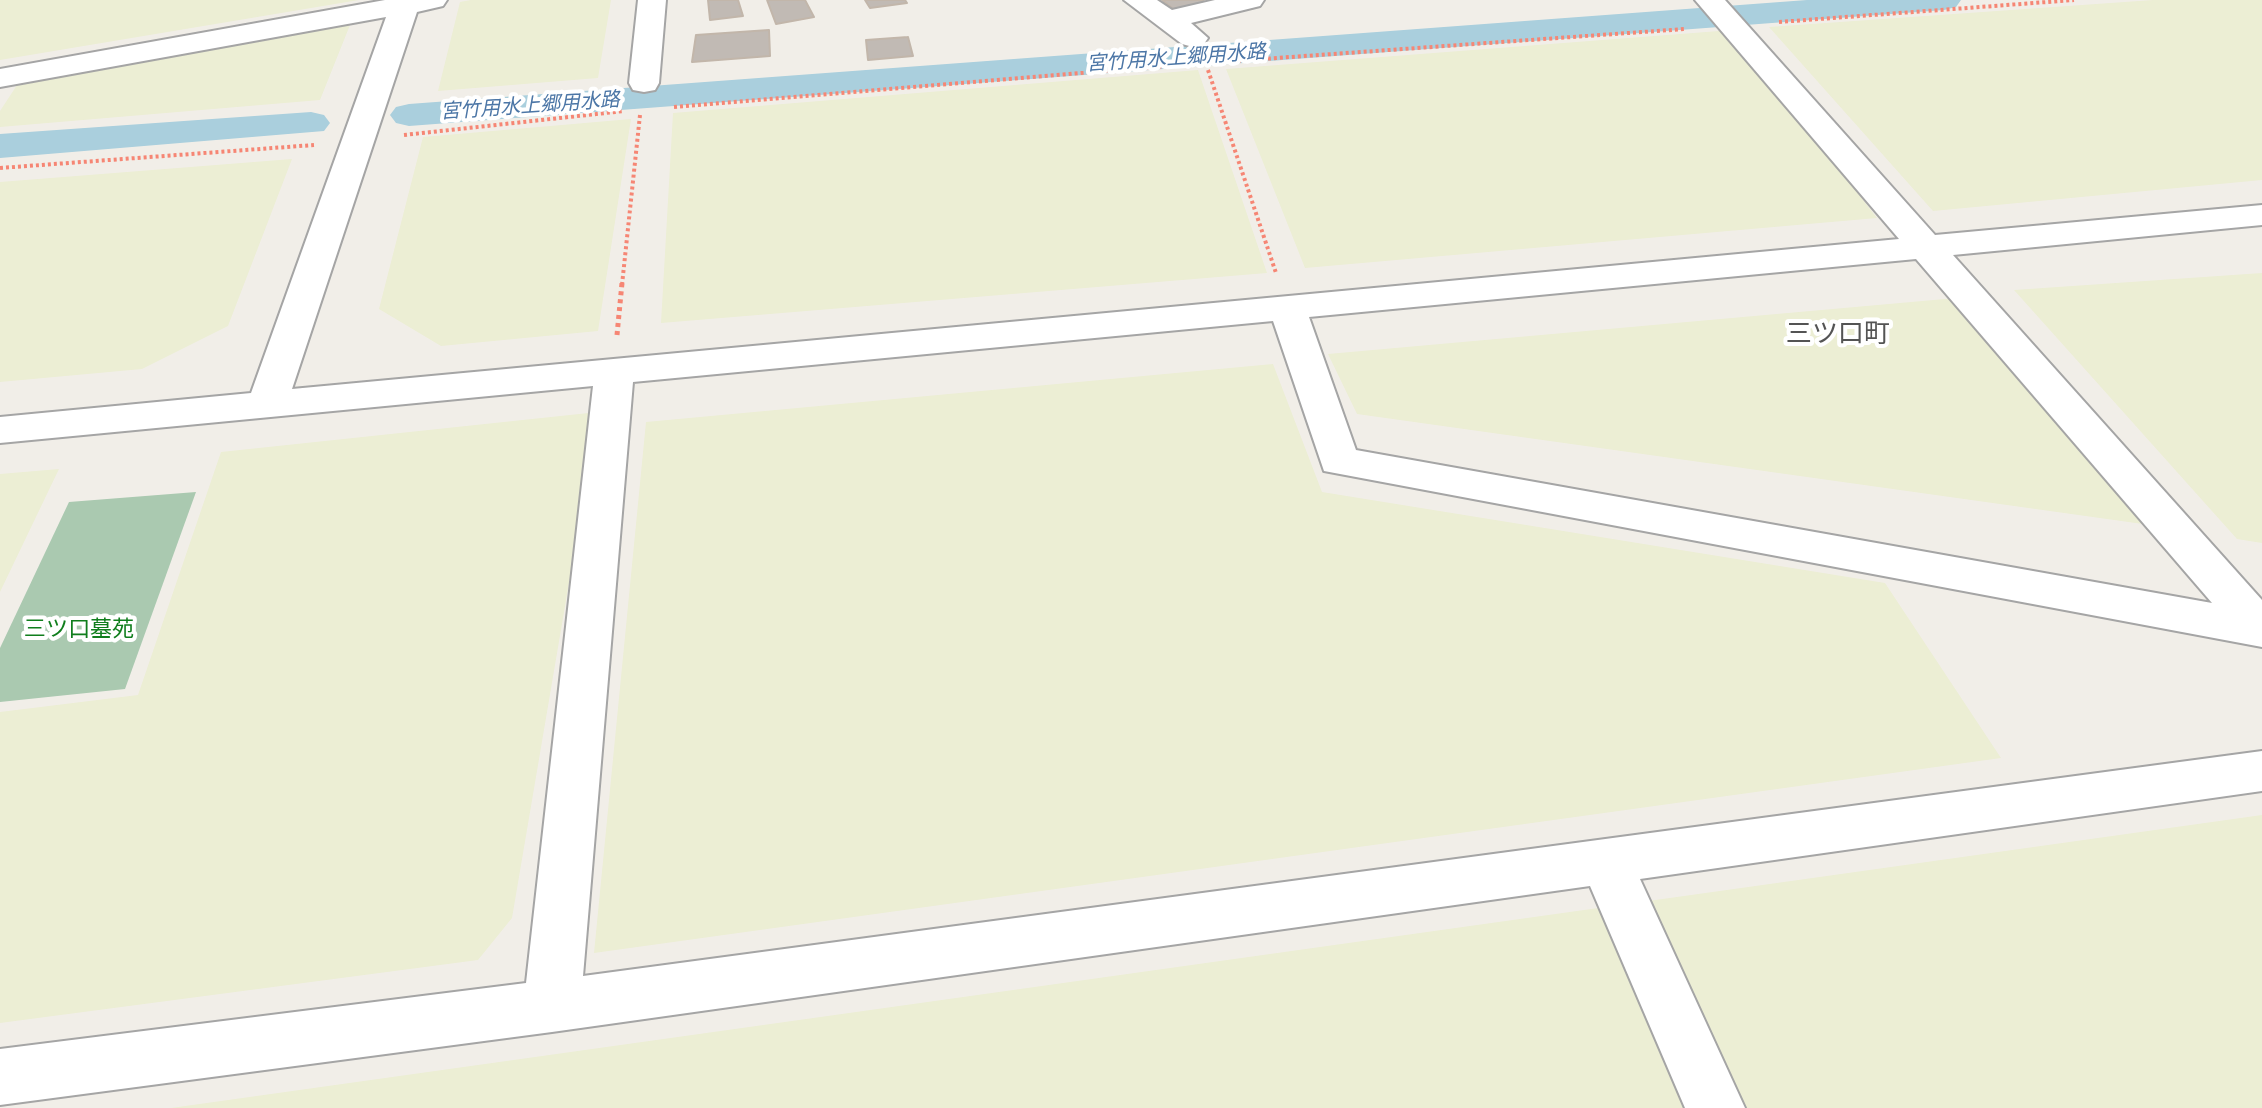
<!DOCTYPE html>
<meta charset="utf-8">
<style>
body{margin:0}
canvas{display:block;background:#f1eee8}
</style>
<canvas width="2262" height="1108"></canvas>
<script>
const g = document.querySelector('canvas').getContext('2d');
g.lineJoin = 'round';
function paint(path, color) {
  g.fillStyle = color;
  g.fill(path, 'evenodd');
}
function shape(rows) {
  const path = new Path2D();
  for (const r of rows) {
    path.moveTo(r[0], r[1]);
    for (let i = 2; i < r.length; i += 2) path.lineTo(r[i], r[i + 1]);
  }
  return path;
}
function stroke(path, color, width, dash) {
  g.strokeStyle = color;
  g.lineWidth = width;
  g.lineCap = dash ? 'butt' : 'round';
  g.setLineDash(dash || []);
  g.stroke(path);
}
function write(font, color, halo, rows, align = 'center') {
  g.font = font + ' Raleway,"Noto Sans JP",sans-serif';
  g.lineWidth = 8;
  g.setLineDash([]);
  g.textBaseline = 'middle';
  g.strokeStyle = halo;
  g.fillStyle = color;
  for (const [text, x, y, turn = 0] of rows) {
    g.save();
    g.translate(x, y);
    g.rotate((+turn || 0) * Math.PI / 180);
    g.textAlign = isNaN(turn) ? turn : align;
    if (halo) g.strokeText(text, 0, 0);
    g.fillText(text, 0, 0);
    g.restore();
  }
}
paint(shape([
 [0,0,359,0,0,60],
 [471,0,611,0,598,78,438,91,460,2],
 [2153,0,2262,0,2262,180,1933,211,1769,27],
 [352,20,320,100,0,127,0,111,21,79],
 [1732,30,1877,218,1305,268,1226,69],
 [1198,70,1267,273,661,323,673,113],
 [631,119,598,331,441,346,379,309,423,137],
 [292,159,228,326,142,369,0,382,0,182],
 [2262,273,2262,543,2237,539,2014,290],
 [1956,298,2157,526,1357,414,1328,354],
 [1273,364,1322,492,1885,583,2001,758,594,953,646,422],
 [598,412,512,918,478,960,0,1023,0,712,138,695,221,452],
 [59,469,0,592,0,474],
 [2262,815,2262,1108,171,1108]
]), '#eceed4');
paint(shape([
 [196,492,125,689,0,702,0,648,69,502]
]), '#aac9b0');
paint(shape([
 [1807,0,1961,0,1956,7,1944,10,409,126,396,123,390,115,396,107,409,104,1807,0],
 [311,112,324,115,330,123,324,131,0,158,0,134,311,112]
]), '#aacfdd');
const building = shape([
 [708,0,738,0,743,16,710,20,708,0],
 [767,0,805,0,814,17,776,24,767,0],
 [865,0,905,0,907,3,870,8,865,0],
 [1162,0,1202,0,1207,3,1176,11,1162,0],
 [769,30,770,56,692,62,696,35,769,30],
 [908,37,913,56,868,60,866,40,908,37]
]);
paint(building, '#c1bab4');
stroke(building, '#c2b6aa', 2);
const minor = shape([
 [385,0,447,0,443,6,417,12,292,389,1899,239,1695,0,1725,0,1935,235,2262,205,2262,225,1953,255,2262,600,2262,647,1324,471,1273,321,633,382,583,976,2262,751,2262,791,1640,879,1745,1108,1685,1108,1590,886,552,1032,0,1105,0,1049,526,983,593,386,0,443,0,417,251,393,386,17,0,87,0,69,385,0],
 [1916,259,2212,603,1356,450,1309,317,1916,259],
 [638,0,666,0,659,83,655,90,644,92,633,90,629,83,638,0],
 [1124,0,1157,0,1172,10,1215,0,1264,0,1260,6,1191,23,1208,38,1204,44,1193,47,1182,44,1124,0]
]);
stroke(minor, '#a5a5a5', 4);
stroke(shape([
 [1779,22,2074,0],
 [1220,62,1685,29],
 [1208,70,1276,273],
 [674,107,1166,66],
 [404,135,624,111],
 [0,168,314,145],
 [622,285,640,115]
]), '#f68674', 4, [3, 3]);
stroke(shape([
 [617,335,622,283]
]), '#f68674', 5, [4, 4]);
paint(minor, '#fff');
write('italic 20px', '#4c76a6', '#fff', [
 ["宮竹用水上郷用水路",1176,58,-4],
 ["宮竹用水上郷用水路",530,106,-4]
]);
write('22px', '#107e1d', '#fff', [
 ["三ツ口墓苑",79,629]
]);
write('26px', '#545454', '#fff', [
 ["三ツ口町",1838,334]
]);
</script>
